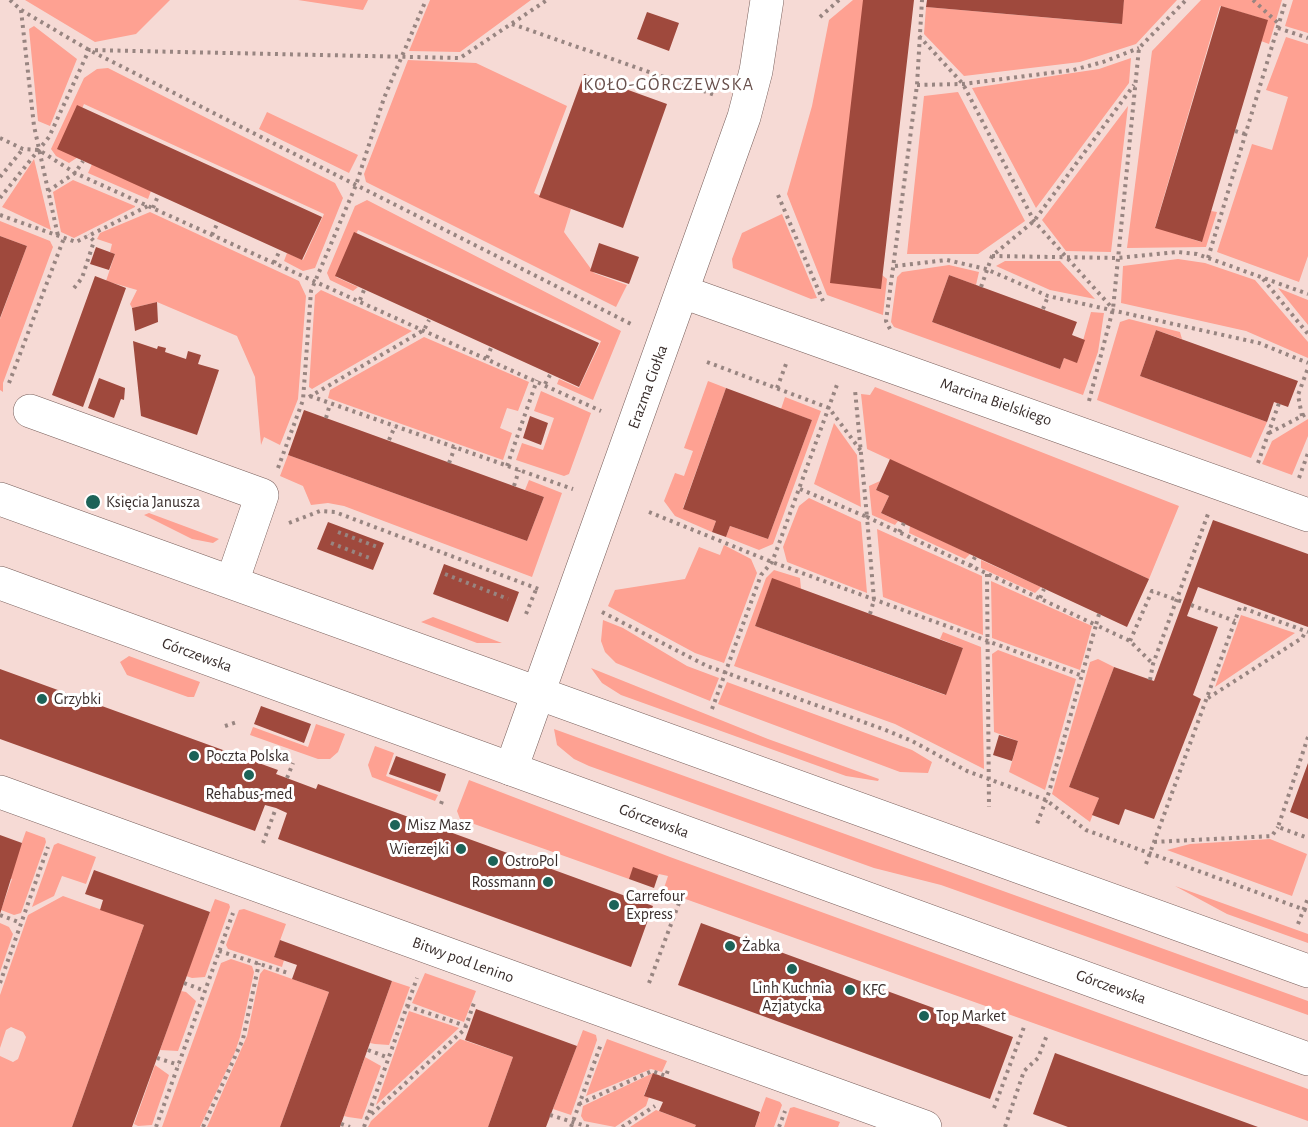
<!DOCTYPE html>
<meta charset="utf-8">
<style>
body{margin:0}
canvas{display:block;background:#f6dad5}
</style>
<canvas width="1308" height="1127"></canvas>
<script>
const g = document.querySelector('canvas').getContext('2d');
g.lineJoin = 'round';
function paint(path, color) {
  g.fillStyle = color;
  g.fill(path, 'evenodd');
}
function shape(rows) {
  const path = new Path2D();
  for (const r of rows) {
    path.moveTo(r[0], r[1]);
    for (let i = 2; i < r.length; i += 2) path.lineTo(r[i], r[i + 1]);
  }
  return path;
}
function stroke(path, color, width, dash) {
  g.strokeStyle = color;
  g.lineWidth = width;
  g.lineCap = dash ? 'butt' : 'round';
  g.setLineDash(dash || []);
  g.stroke(path);
}
function write(font, color, halo, rows, align = 'center') {
  g.font = font + ' "Alegreya Sans",sans-serif';
  g.lineWidth = 6;
  g.setLineDash([]);
  g.textBaseline = 'middle';
  g.strokeStyle = halo;
  g.fillStyle = color;
  for (const [text, x, y, turn = 0] of rows) {
    g.save();
    g.translate(x, y);
    g.rotate((+turn || 0) * Math.PI / 180);
    g.textAlign = isNaN(turn) ? turn : align;
    if (halo) g.strokeText(text, 0, 0);
    g.fillText(text, 0, 0);
    g.restore();
  }
}
paint(shape([
 [25,0,170,0,136,34,95,42],
 [298,0,368,0,363,10],
 [430,0,531,0,460,52,409,51],
 [853,0,863,0,882,275,887,279,883,315,827,295,787,194,812,106,829,20],
 [1124,0,1177,0,1136,44,1080,62,964,76,924,34,926,7,1121,24],
 [1201,0,1282,0,1269,44,1261,41,1267,20,1220,6,1155,227,1201,242,1211,211,1217,212,1206,247,1127,248,1152,51],
 [1293,0,1308,0,1308,33,1285,26],
 [34,26,77,59,50,126,38,121,29,29],
 [1286,37,1308,44,1308,256,1299,282,1217,252,1252,144,1272,150,1288,97,1266,90],
 [1131,58,1129,83,1036,208,972,88,1099,69],
 [408,60,476,63,567,106,534,193,571,209,564,232,594,273,627,285,616,307,366,182,364,174],
 [108,68,335,183,343,198,315,268,303,271,284,261,287,253,303,260,324,214,84,104,63,150,78,157,69,163,56,156,51,149,84,78,97,69],
 [958,92,1025,221,978,254,907,254,924,96],
 [1128,106,1111,252,1066,251,1042,220],
 [267,112,358,155,349,173,259,129],
 [34,159,51,230,2,207],
 [92,164,151,191,148,199,88,173],
 [73,180,135,206,135,207,74,238,61,232,53,192],
 [367,200,621,331,593,400,557,384,559,379,579,388,601,341,358,230,336,277,358,287,353,291,330,280,327,273,355,206],
 [150,212,299,281,306,296,298,399,280,445,264,437,261,445,255,377,237,336,157,302,132,308,130,304,137,290,106,281,115,254,110,252,112,244,97,239,100,233],
 [782,214,817,298,811,299,733,268,732,259,742,233],
 [0,221,50,241,53,247,3,383,3,392,0,390,0,319,27,246,0,236],
 [1178,259,1205,263,1255,280,1308,342,1308,358,1246,331,1121,303,1123,266],
 [1005,261,1060,261,1095,299,1050,290,996,266],
 [949,265,979,272,976,285,949,275,932,322,1060,369,1064,358,1077,362,1091,312,1104,313,1098,352,1083,395,894,327,891,322,897,277,902,272],
 [1278,288,1308,300,1308,325],
 [321,290,412,331,312,389,309,387,315,295],
 [1129,319,1180,332,1182,339,1156,330,1140,376,1267,422,1251,458,1097,400,1120,322],
 [424,337,529,382,518,411,507,408,500,428,512,433,503,460,328,398,330,390],
 [708,381,726,388,683,508,716,521,712,532,675,516,664,501,675,473,684,476,693,451,684,448],
 [875,387,1179,506,1149,579,867,449,861,394,870,395],
 [541,391,591,413,569,474,564,476,516,460,522,443,543,450,554,418,534,411],
 [785,397,821,411,773,544,759,550,726,537,730,526,768,539,812,420,781,409],
 [1308,419,1308,436,1292,475,1262,464,1272,441],
 [834,423,857,455,861,507,814,484],
 [288,455,527,541,544,497,525,490,529,480,562,493,532,577,344,506,328,503,311,505,303,486,280,476],
 [880,481,876,490,889,496,881,513,898,521,895,525,872,515,869,486],
 [809,498,861,522,867,593,787,562,783,547,799,506],
 [149,513,219,539,213,543,192,539,144,515],
 [910,526,970,554,965,559,909,533],
 [877,529,982,576,983,635,883,597],
 [724,545,751,559,757,573,724,663,695,653,608,606,615,590,685,579,699,547,720,555],
 [981,560,1041,587,1035,593,981,568],
 [774,570,800,578,801,589,772,579,755,626,945,695,963,648,940,639,943,632,981,647,984,769,895,724,734,666,766,578],
 [991,581,1092,626,1080,670,992,638],
 [1241,615,1295,633,1215,687],
 [433,617,502,643,477,643,421,622],
 [603,620,623,628,687,666,719,678,710,701,616,663,605,652,601,641],
 [998,650,1076,679,1045,790,1009,772,1018,741,994,732,992,654],
 [129,656,200,682,194,697,188,697,127,675,120,662],
 [1098,659,1114,667,1069,787,1099,798,1090,822,1052,794,1090,662],
 [591,668,768,739,879,779,878,781,846,776,621,695,602,683],
 [727,682,912,750,932,762,928,773,900,772,718,704],
 [316,724,345,734,338,752,330,759,318,759,250,735,253,727,308,747],
 [554,729,1308,1001,1308,1015,941,885,874,868,589,766,574,759,557,745],
 [375,746,394,753,386,776,438,795,435,801,372,777,368,765],
 [469,780,670,857,1308,1089,1308,1121,663,891,668,876,659,874,658,876,629,879,460,819,457,811],
 [26,831,45,838,46,842,21,913,14,915,1,910,12,879,9,878],
 [1270,839,1307,854,1292,896,1167,850,1190,844],
 [58,843,96,857,86,884,62,876,54,896,32,907,54,845],
 [1175,886,1308,934,1308,943,1227,914],
 [63,896,144,925,72,1127,0,1127,0,1056,13,1062,18,1059,26,1037,23,1032,11,1027,6,1030,0,1048,0,995,28,915],
 [215,899,229,904,230,907,205,977,192,978,186,976],
 [244,909,286,924,274,957,284,960,282,967,228,949,226,945,239,910],
 [0,923,9,927,13,934,0,972],
 [231,959,252,966,254,972,240,1037,235,1052,200,1127,162,1127,221,963],
 [264,969,329,992,280,1127,207,1127,247,1036,260,974],
 [425,973,476,991,464,1022,412,1003],
 [392,981,410,987,389,1045,375,1044,370,1043],
 [181,991,186,992,196,1001,178,1051,160,1050],
 [409,1011,459,1028,376,1105],
 [583,1030,596,1035,597,1040,571,1115,553,1109],
 [460,1039,513,1057,488,1127,368,1127,371,1121],
 [607,1039,667,1061,662,1072,651,1069,586,1096],
 [365,1057,381,1066,362,1119,348,1117,344,1116],
 [155,1065,169,1075,152,1125,138,1126,134,1124],
 [653,1073,644,1095,649,1097,646,1106,615,1127,584,1121,581,1116,583,1106],
 [766,1097,780,1102,782,1105,774,1127,755,1127],
 [794,1107,840,1122,838,1127,784,1127,790,1108],
 [656,1110,696,1125,695,1127,630,1127]
]), '#fea192');
paint(shape([
 [863,0,914,0,881,289,830,283],
 [927,0,1124,0,1122,24,926,7],
 [1221,6,1268,20,1202,242,1155,228],
 [647,12,679,23,669,51,637,39],
 [584,74,667,104,623,228,539,197],
 [77,105,322,217,302,260,57,149],
 [354,232,599,343,579,387,335,276],
 [0,236,27,246,0,318],
 [599,243,639,257,629,284,590,271],
 [96,247,115,254,109,270,90,264],
 [949,275,1077,322,1072,335,1085,340,1077,363,1064,358,1060,369,932,322],
 [95,276,126,288,83,407,52,395],
 [157,302,158,322,135,331,132,308],
 [1156,330,1298,381,1288,407,1274,402,1267,422,1140,376],
 [133,341,157,349,158,346,166,348,165,352,186,359,188,351,201,355,198,364,219,370,197,435,141,416],
 [99,378,125,388,124,400,121,399,114,418,88,408],
 [726,388,812,420,768,539,730,526,726,537,712,532,716,521,683,509],
 [304,410,544,497,527,541,288,455],
 [530,416,548,423,541,445,523,438],
 [890,459,1149,579,1127,627,881,513,889,496,876,490],
 [1213,520,1308,554,1308,627,1198,587,1187,616,1218,627,1193,695,1201,699,1154,819,1125,809,1119,825,1092,815,1099,798,1069,787,1114,667,1154,681],
 [328,522,384,543,373,570,317,549],
 [444,564,519,592,508,622,433,594],
 [772,578,963,648,946,695,755,626],
 [0,669,278,770,276,774,316,789,318,784,653,906,631,967,278,839,287,813,276,808,265,805,255,831,0,739],
 [261,706,311,724,304,743,254,724],
 [999,735,1018,741,1012,761,993,755],
 [396,756,446,774,440,792,389,774],
 [1308,763,1308,819,1290,812],
 [0,835,22,843,0,914],
 [633,867,658,876,654,888,629,879],
 [94,870,210,912,132,1127,72,1127,144,925,100,910,103,900,85,894],
 [701,923,1013,1037,990,1099,678,985],
 [280,940,392,981,340,1127,280,1127,329,992,292,979,297,965,274,957],
 [476,1009,577,1046,546,1127,488,1127,513,1057,465,1040],
 [1055,1053,1258,1127,1068,1127,1033,1114],
 [653,1073,760,1112,755,1127,695,1127,696,1125,659,1111,663,1102,644,1096]
]), '#9f493d');
const minor = shape([
 [683,292,1308,515],
 [30,411,262,495,232,582],
 [511,769,744,117,756,71,767,0],
 [0,792,925,1127]
]);
const major = shape([
 [0,499,1308,971],
 [0,583,1308,1059]
]);
stroke(minor, '#785f5b', 34);
stroke(major, '#785f5b', 34);
stroke(shape([
 [10,0,21,10,89,50,631,324],
 [1253,0,1279,24],
 [21,10,34,126,58,236],
 [820,17,839,0],
 [512,24,715,95],
 [1278,28,1308,38],
 [919,36,963,84,1034,221,1113,309],
 [917,85,963,84,1073,70,1103,62,1139,48],
 [1235,131,1245,134],
 [0,138,23,149,39,150,75,173,601,411],
 [0,177,23,149],
 [48,191,75,173,83,161],
 [778,195,823,301],
 [0,198,49,137,89,50,460,58,547,0],
 [153,208,158,196],
 [0,215,76,242,148,206],
 [212,235,218,222],
 [992,256,1117,258,1178,252,1197,254,1308,294],
 [1208,258,1286,0],
 [274,263,280,250],
 [895,266,947,260,986,269,1048,296,1259,343,1308,363],
 [1263,279,1308,334],
 [981,287,992,256,1034,221,1134,85],
 [74,288,82,278,94,241,88,235],
 [360,300,364,290],
 [1043,309,1048,296],
 [890,329,886,321,917,85,922,0],
 [487,358,491,348],
 [707,362,829,408,861,451],
 [9,383,64,238],
 [545,384,550,375],
 [777,388,786,364],
 [310,396,573,489],
 [309,397,424,330,429,320],
 [1089,401,1113,309,1139,48,1186,0],
 [1302,416,1298,395,1308,368],
 [326,418,330,404],
 [1269,433,1308,413],
 [389,440,395,426],
 [449,463,455,447],
 [1258,463,1279,403],
 [507,466,537,380],
 [278,468,303,400,311,291,356,185,384,98,426,0],
 [1299,478,1308,453],
 [514,486,519,470],
 [800,489,867,517,855,390],
 [649,512,772,562,1083,676],
 [289,523,320,511,335,512,541,590],
 [338,532,380,548],
 [899,532,904,523],
 [331,543,372,559],
 [970,566,975,557],
 [445,574,508,599],
 [987,574,989,807],
 [1040,598,1044,589],
 [1191,605,1235,621],
 [602,612,707,666,883,729,912,741,967,771,1046,800,1086,830,1308,911],
 [526,614,537,587],
 [870,614,874,600,867,517,1096,625,1049,792,1037,824],
 [1099,614,1096,625,1130,641,1153,664],
 [1130,641,1152,591,1183,602],
 [1150,680,1153,664,1208,514],
 [1208,698,1302,638,1306,631],
 [712,709,761,575,772,562,777,549,838,382],
 [225,726,237,722],
 [1308,737,1278,827,1308,838],
 [287,778,293,763],
 [441,804,443,798],
 [1154,842,1272,836,1278,827],
 [263,843,276,808],
 [1146,864,1240,607,1308,632],
 [0,915,21,923],
 [1298,924,1308,898],
 [219,951,288,973],
 [0,983,48,847],
 [184,983,205,991],
 [649,983,679,903],
 [407,1006,466,1026],
 [368,1050,389,1058],
 [157,1058,179,1065],
 [579,1104,652,1071,666,1076,668,1070],
 [994,1108,1024,1027],
 [550,1115,589,1127],
 [366,1119,465,1029,475,1000],
 [341,1124,350,1127],
 [156,1127,233,913],
 [203,1127,243,1039,259,963],
 [364,1127,417,978],
 [571,1127,601,1044],
 [622,1127,655,1106],
 [779,1127,785,1111],
 [1005,1127,1024,1071,1038,1058,1047,1035]
]), '#988581', 4, [3, 4.5]);
stroke(minor, '#fff', 33);
stroke(major, '#fff', 33);
for (const [x, y, r, color] of [
 [93,502,8,"#1c6358"],
 [42,699,6,"#1c6358"],
 [194,756,6,"#1c6358"],
 [249,775,6,"#1c6358"],
 [395,825,6,"#1c6358"],
 [461,849,6,"#1c6358"],
 [493,861,6,"#1c6358"],
 [548,882,6,"#1c6358"],
 [614,905,6,"#1c6358"],
 [730,946,6,"#1c6358"],
 [792,969,6,"#1c6358"],
 [850,990,6,"#1c6358"],
 [924,1016,6,"#1c6358"]
]) {
  const dot = new Path2D();
  dot.arc(x, y, r, 0, 2 * Math.PI);
  g.fillStyle = color;
  g.fill(dot);
  stroke(dot, '#fff', 2);
}
write('16px', '#392e2c', '#fff', [
 ["Erazma Ciołka",648,387,-70],
 ["Marcina Bielskiego",996,402,19],
 ["Górczewska",197,655,20],
 ["Górczewska",654,821,20],
 ["Bitwy pod Lenino",463,960,20],
 ["Górczewska",1111,987,20]
]);
write('16px', '#392e2c', '#fff', [
 ["Księcia Janusza",106,502],
 ["Grzybki",54,699],
 ["Poczta Polska",206,756],
 ["Rehabus-med",249,794,"center"],
 ["Misz Masz",407,825],
 ["Wierzejki",449,849,"right"],
 ["OstroPol",505,861],
 ["Rossmann",536,882,"right"],
 ["Carrefour",626,896],
 ["Express",626,914],
 ["Żabka",742,946],
 ["Linh Kuchnia",792,988,"center"],
 ["Azjatycka",792,1006,"center"],
 ["KFC",862,990],
 ["Top Market",936,1016]
], 'left');
g.letterSpacing = '1.5px';
write('18px', '#68504c', '#fff', [
 ["KOŁO-GÓRCZEWSKA",669,85]
]);
g.letterSpacing = '0px';
</script>
